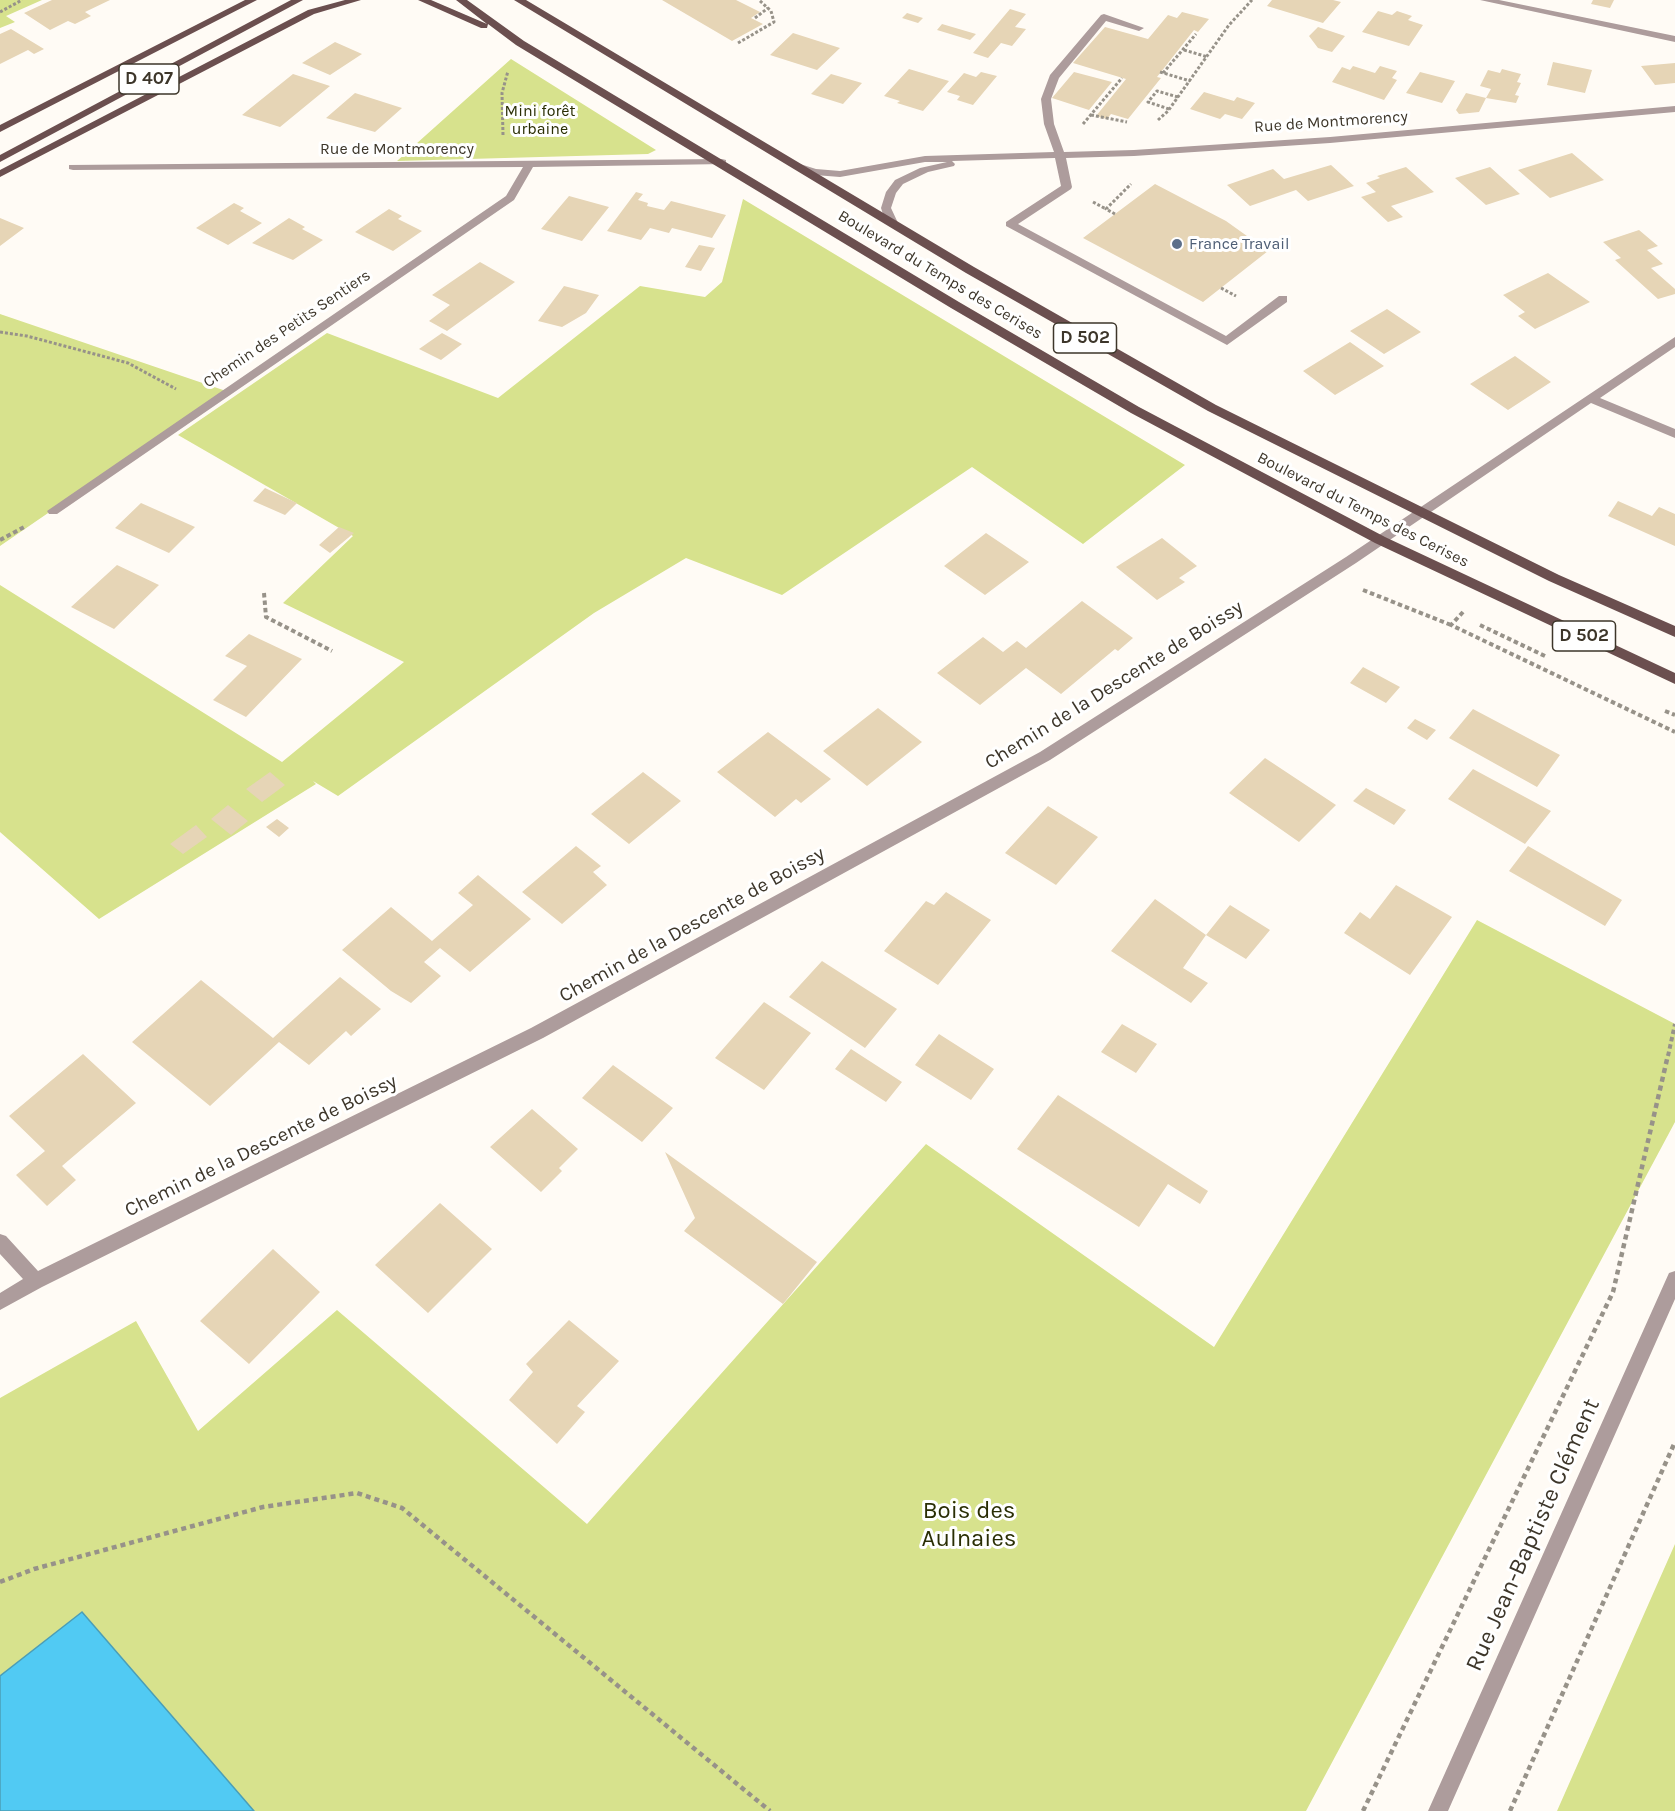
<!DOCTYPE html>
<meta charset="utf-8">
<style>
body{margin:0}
canvas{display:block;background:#fffbf5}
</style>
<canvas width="1675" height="1811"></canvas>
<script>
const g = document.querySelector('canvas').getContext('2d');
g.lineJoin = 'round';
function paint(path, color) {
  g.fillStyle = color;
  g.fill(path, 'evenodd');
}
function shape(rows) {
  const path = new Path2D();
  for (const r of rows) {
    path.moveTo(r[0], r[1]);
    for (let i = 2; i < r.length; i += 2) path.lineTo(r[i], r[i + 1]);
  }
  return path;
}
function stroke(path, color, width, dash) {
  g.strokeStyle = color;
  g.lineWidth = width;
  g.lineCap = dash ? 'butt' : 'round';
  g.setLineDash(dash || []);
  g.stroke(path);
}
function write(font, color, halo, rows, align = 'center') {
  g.font = font + ' Karla,sans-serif';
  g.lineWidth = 6;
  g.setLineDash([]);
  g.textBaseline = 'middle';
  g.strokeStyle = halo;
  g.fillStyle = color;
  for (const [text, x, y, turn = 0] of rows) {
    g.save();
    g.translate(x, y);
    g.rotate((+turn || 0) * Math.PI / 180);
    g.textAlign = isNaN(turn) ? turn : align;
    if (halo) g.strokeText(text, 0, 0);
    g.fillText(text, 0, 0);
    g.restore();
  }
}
paint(shape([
 [0,0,42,0,6,16,15,22,0,28],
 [511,59,656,150,648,154,397,161],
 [743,199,1185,465,1083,544,972,467,782,595,686,558,594,613,338,796,313,781,316,784,99,919,0,832,0,585,282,762,404,662,283,603,353,536,178,435,327,333,498,398,640,286,705,297,722,282],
 [0,314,226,391,0,546],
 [1477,920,1675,1024,1675,1122,1306,1811,0,1811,0,1398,136,1321,198,1431,337,1310,587,1524,926,1144,1214,1347],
 [1675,1544,1675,1811,1557,1811]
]), '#d7e28d');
const water = shape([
 [82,1612,254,1811,0,1811,0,1676,82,1612]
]);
paint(water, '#51caf3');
stroke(water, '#4b9eb7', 1.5);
paint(shape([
 [52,0,110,0,85,12,91,16,75,24,68,21,50,30,24,13],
 [662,0,736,0,760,12,751,18,763,24,732,41],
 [1272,0,1333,0,1341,2,1323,23,1267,6],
 [1593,0,1614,0,1610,8,1591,4],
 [1010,9,1026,14,1015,27,1026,29,1012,46,1001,43,988,58,973,53],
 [1378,11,1392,15,1397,11,1412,16,1408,20,1423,25,1409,46,1362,32],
 [1182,12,1209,19,1198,32,1194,30,1157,77,1161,78,1128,119,1111,114,1107,119,1096,116,1126,79,1073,63,1105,27,1148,39,1168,15,1177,18],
 [907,13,923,18,918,23,902,18],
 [942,24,976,34,970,40,937,30],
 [1318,27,1345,36,1332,52,1318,48,1309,36],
 [11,29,44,49,34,54,28,50,0,64,0,34],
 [793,33,840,48,817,70,770,55],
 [335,42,362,54,330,75,302,63],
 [1553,62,1592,70,1585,93,1547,85],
 [1675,63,1675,83,1655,85,1641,66],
 [1353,66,1375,73,1380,66,1397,71,1392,78,1397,80,1384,100,1332,82,1342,67,1350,70],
 [909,69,949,81,923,111,897,103,900,101,884,96],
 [1502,69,1521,74,1517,82,1521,83,1515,95,1519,96,1516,103,1486,98,1491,89,1480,86,1488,70,1500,73],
 [981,72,997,76,973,105,957,100,960,96,947,92,964,73,976,77],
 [1074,72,1112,82,1089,110,1052,98],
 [1420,72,1455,81,1442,103,1406,93],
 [293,74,330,86,280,127,242,115],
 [831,74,862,83,843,104,811,94],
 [1204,92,1234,101,1237,97,1255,103,1242,119,1225,114,1220,119,1190,109],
 [355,93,402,108,375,132,326,118],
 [1466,93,1486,98,1479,112,1459,114,1456,110],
 [1572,153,1604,180,1550,198,1518,170],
 [1331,165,1354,186,1308,201,1296,190,1250,206,1227,185,1273,169,1284,179],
 [1406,167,1434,192,1391,206,1403,217,1388,222,1361,197,1376,192,1366,183,1380,178,1377,176],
 [1490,167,1520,194,1486,205,1455,178],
 [1155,184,1226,221,1268,251,1203,302,1083,238],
 [636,192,643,194,638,200,648,203,647,206,664,210,671,201,726,215,712,238,672,228,669,233,650,228,641,240,607,231],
 [569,196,609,207,582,241,541,229],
 [234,203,244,208,240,211,262,223,228,245,196,228],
 [389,209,402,216,398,219,422,231,393,251,355,232],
 [0,218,24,228,0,246],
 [289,218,305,227,302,229,323,240,293,260,252,243],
 [1639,230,1658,246,1647,250,1663,264,1651,268,1675,289,1675,294,1658,299,1615,260,1621,258,1603,242],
 [699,245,715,248,701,271,685,267],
 [480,262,515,282,447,331,429,321,450,305,432,295],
 [1548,273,1590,302,1535,329,1518,316,1525,312,1503,295],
 [564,286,599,295,586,313,562,327,538,321],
 [1387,309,1421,332,1384,354,1350,331],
 [442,333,462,344,441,360,419,349],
 [1350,342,1384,366,1335,395,1303,371],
 [1515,356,1551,382,1508,410,1470,384],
 [265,488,297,503,285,515,253,501],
 [1618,501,1652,516,1659,507,1675,514,1675,546,1608,516],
 [141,503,195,527,169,553,115,528],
 [339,527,354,533,330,553,319,545],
 [986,533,1029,562,985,595,944,566],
 [1162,538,1197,566,1179,578,1185,582,1157,600,1116,567],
 [117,565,159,585,114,629,71,607],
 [1082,601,1133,638,1118,651,1115,649,1061,694,1026,668,980,705,937,673,983,637,1003,652,1017,641,1026,648],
 [249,634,302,659,246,717,213,700,247,666,225,656],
 [1363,667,1400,687,1386,703,1350,683],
 [878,708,922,742,867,786,823,751],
 [1473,709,1560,755,1537,787,1449,738],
 [1415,719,1436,730,1427,740,1407,728],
 [768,732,831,779,801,803,796,799,775,817,717,772],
 [1265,758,1336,805,1299,842,1229,793],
 [1473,769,1551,811,1525,844,1448,799],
 [270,772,285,785,262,802,246,789],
 [643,772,681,801,629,844,591,814],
 [1366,788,1406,810,1394,825,1353,801],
 [228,805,248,821,231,835,211,819],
 [1048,806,1098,837,1056,885,1005,853],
 [277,819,289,828,279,837,266,827],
 [196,825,207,837,183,854,170,844],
 [576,846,601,866,593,872,607,885,562,924,522,892],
 [1528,846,1622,900,1605,926,1509,871],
 [478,875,531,919,470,972,440,948,424,962,441,976,411,1003,391,991,342,950,391,907,432,941,473,905,458,893],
 [1396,885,1452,917,1410,975,1344,933,1360,912,1370,919],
 [946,892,991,920,938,985,884,951,926,901,934,905],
 [1155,899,1206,935,1183,968,1208,983,1191,1003,1111,951],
 [1230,905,1270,930,1246,959,1206,935],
 [822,961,897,1009,865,1048,789,997],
 [340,977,381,1009,351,1036,346,1031,309,1065,279,1042,210,1106,132,1042,201,980,273,1038],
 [764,1002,811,1033,764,1090,715,1058],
 [1122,1024,1157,1044,1136,1073,1101,1052],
 [939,1034,994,1069,971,1100,915,1065],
 [851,1049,902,1082,886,1102,835,1069],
 [83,1054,136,1103,62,1166,76,1180,47,1206,16,1175,45,1151,9,1116],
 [613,1065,673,1108,642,1142,582,1098],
 [1058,1095,1208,1191,1200,1204,1168,1184,1139,1227,1017,1149],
 [532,1109,578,1149,559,1168,562,1171,541,1192,490,1147],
 [665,1152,817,1262,783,1304,684,1231,695,1218],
 [440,1203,492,1249,428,1313,375,1265],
 [273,1249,320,1292,249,1364,200,1321],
 [569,1320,619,1361,577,1406,585,1412,557,1444,509,1400,533,1372,526,1364]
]), '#e6d5b6');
stroke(shape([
 [0,12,22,0],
 [755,18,768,8],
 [738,43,774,22,771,11,759,0],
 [1184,50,1208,57],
 [1160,72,1190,81],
 [1163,73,1196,34],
 [1169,109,1148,102,1157,91,1178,97],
 [1091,115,1127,122],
 [1158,120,1168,111,1229,25,1252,0],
 [1083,124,1122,78],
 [503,135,502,93,508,71],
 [1093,202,1106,209],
 [1115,214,1106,209,1131,184],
 [1221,288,1236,296],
 [0,332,27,336,128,363,176,389]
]), '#979289', 3, [3, 2]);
stroke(shape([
 [0,540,26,526],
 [1363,590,1451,625],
 [264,593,266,617,332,651],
 [1463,612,1451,625,1675,732],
 [1480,625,1547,657],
 [1665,711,1675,715],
 [1668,1056,1675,1024]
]), '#979289', 4, [4.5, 3]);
stroke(shape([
 [0,1582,34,1569,263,1507,357,1493,402,1508,770,1811],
 [1363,1811,1613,1292,1668,1055],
 [1510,1811,1675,1442]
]), '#979289', 4.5, [5, 4]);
paint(shape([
 [1480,0,1499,0,1675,36,1675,42,1480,0],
 [1104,14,1144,28,1139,31,1106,21,1059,78,1051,99,1054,124,1064,152,1134,150,1330,137,1675,106,1675,112,1330,143,1134,156,1066,158,1072,187,1071,189,1018,224,1226,336,1279,296,1287,296,1287,302,1227,345,1006,226,1006,222,1061,186,1055,158,952,161,955,164,954,166,928,172,903,184,896,193,891,208,898,223,892,226,886,223,881,208,886,192,895,180,920,168,947,162,925,162,840,177,815,175,795,167,800,164,816,169,840,171,925,156,1054,152,1044,124,1041,99,1050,75,1101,15,1104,14],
 [722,159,726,160,726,164,533,167,514,200,57,514,49,514,47,511,506,196,523,167,73,170,69,169,69,165,722,159],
 [1675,337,1675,347,1600,398,1675,429,1675,438,1591,403,1356,563,1050,760,543,1038,42,1287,0,1310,0,1293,23,1279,0,1254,0,1234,6,1236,38,1271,531,1028,1040,752,1346,557,1675,337],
 [1675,1271,1675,1299,1448,1811,1428,1811,1669,1273,1675,1271]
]), '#ad9c9c');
paint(shape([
 [245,0,257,0,0,132,0,125,245,0],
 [291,0,303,0,0,162,0,155,291,0],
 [345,0,361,0,314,14,0,177,0,170,308,10,345,0],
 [418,0,431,0,487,24,456,0,467,0,524,41,959,302,1139,407,1385,537,1675,673,1675,684,1375,543,1131,413,951,308,516,45,488,24,487,28,481,28,418,0],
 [514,0,526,0,974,267,1216,405,1559,575,1675,626,1675,637,1549,581,1208,411,966,273,514,0]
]), '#6b4f4f');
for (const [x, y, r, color] of [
 [1177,244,6,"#5c6f8a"]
]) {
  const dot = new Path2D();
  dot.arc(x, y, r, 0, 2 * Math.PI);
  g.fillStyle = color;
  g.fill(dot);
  stroke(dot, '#fff', 2);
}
write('16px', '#2a2e04', '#fff', [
 ["Mini forêt",540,111],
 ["urbaine",540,129]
]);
write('16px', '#3d362a', '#fff', [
 ["Rue de Montmorency",1331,122,-4],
 ["Rue de Montmorency",397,149],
 ["Boulevard du Temps des Cerises",940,275,31],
 ["Chemin des Petits Sentiers",287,329,-34],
 ["Boulevard du Temps des Cerises",1363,510,27]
]);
write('16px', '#4e5e75', '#fff', [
 ["France Travail",1189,244]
], 'left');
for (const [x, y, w] of [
 [149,79,60],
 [1085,338,63],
 [1584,636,63]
]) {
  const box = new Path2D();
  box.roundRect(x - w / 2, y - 15, w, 30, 4.5);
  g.fillStyle = '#fff';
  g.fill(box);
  stroke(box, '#3d362a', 1.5);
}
write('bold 18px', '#3d362a', null, [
 ["D 407",149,79],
 ["D 502",1085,338],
 ["D 502",1584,636]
]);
write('20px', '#3d362a', '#fff', [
 ["Chemin de la Descente de Boissy",1114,685,-32],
 ["Chemin de la Descente de Boissy",692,925,-29],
 ["Chemin de la Descente de Boissy",261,1146,-26]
]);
write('24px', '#2a2e04', '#fff', [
 ["Bois des",969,1511],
 ["Aulnaies",969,1539]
]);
write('24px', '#3d362a', '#fff', [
 ["Rue Jean-Baptiste Clément",1533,1535,-66]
]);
</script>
